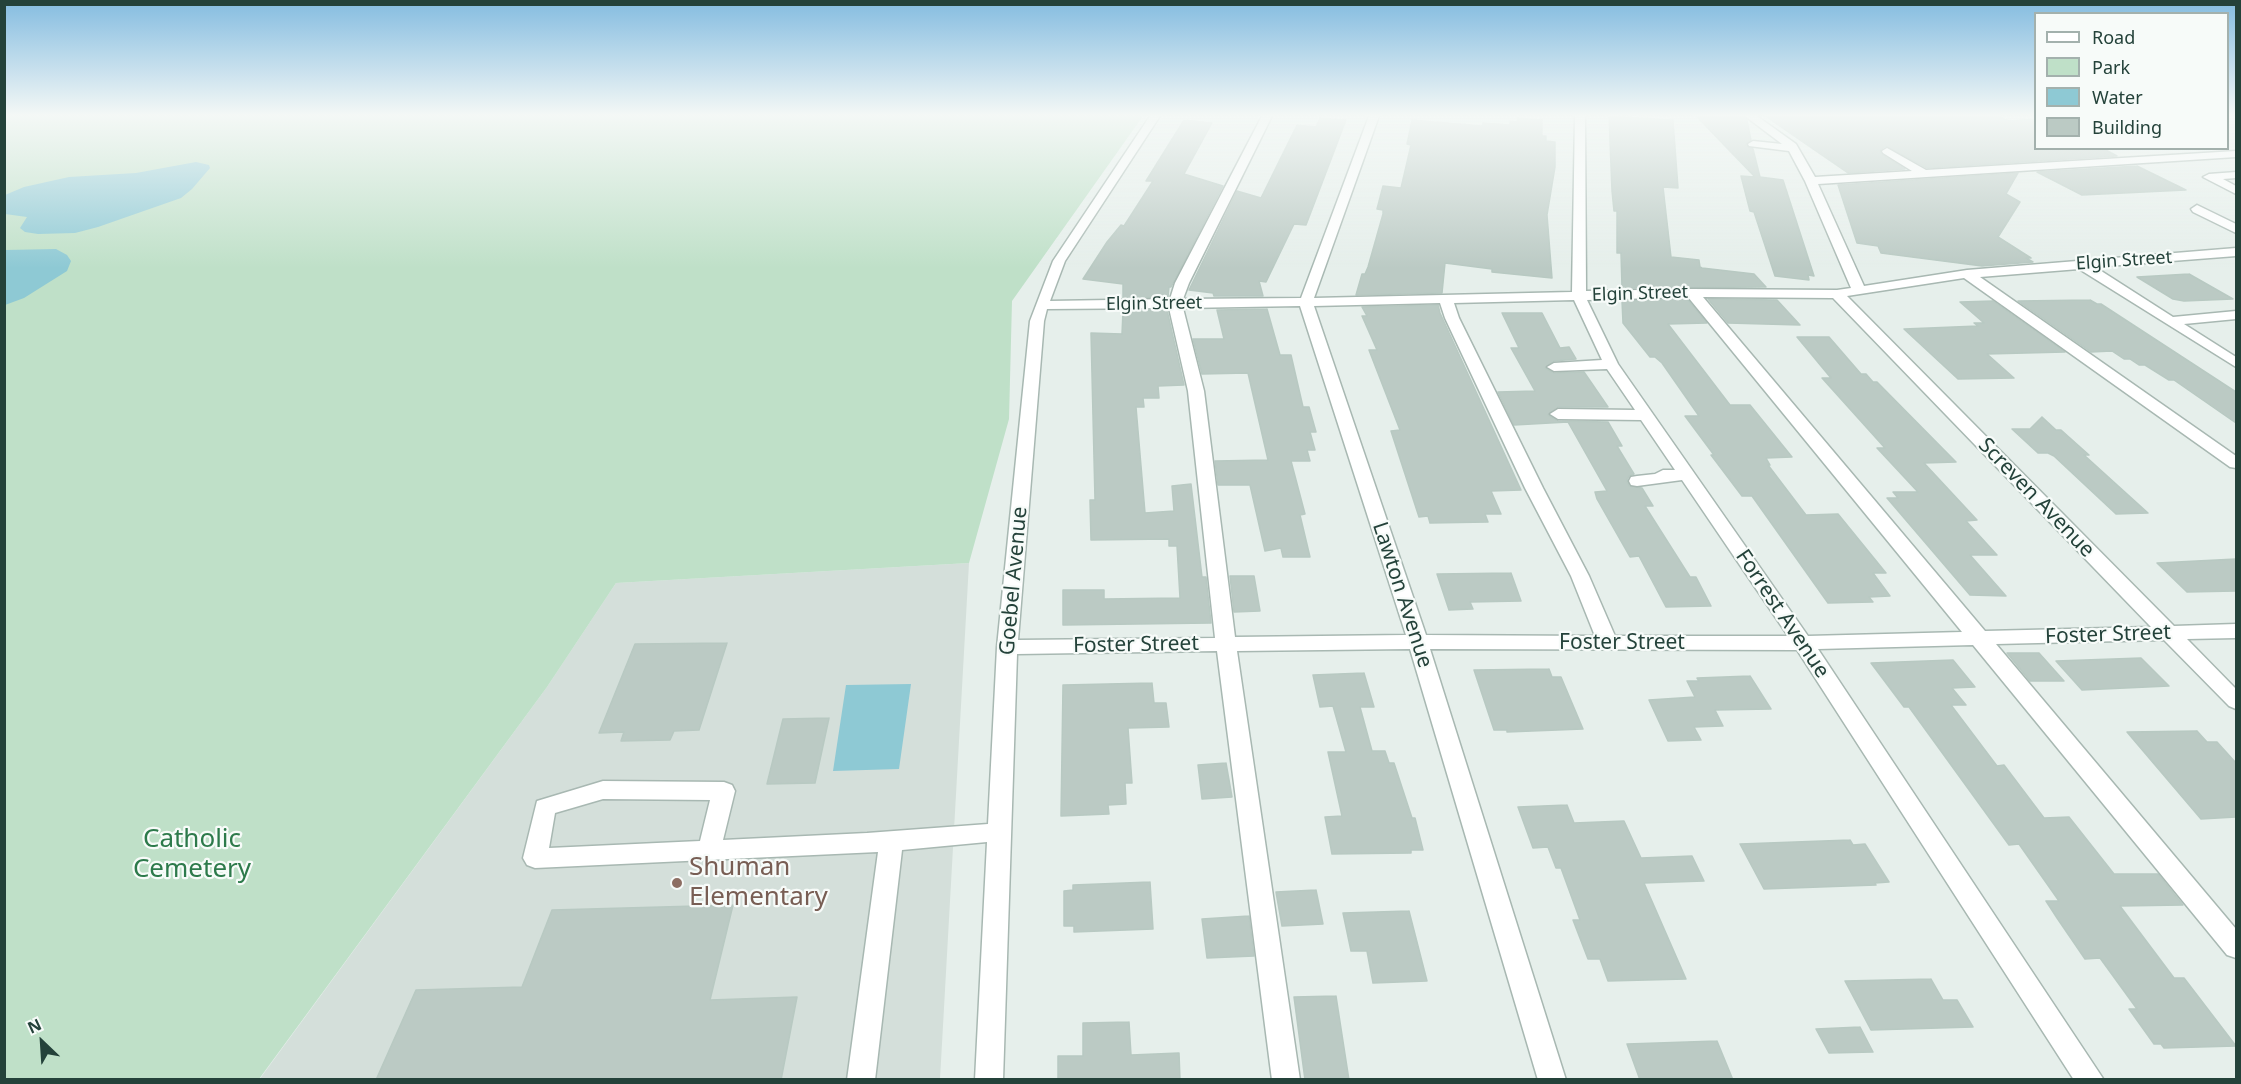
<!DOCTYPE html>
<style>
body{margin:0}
#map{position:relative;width:2241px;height:1084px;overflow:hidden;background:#e6efeb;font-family:"Noto Sans",sans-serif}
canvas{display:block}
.frame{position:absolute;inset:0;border:6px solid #24423a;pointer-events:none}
.legend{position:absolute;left:2034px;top:12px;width:195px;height:138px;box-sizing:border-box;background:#f7fbf9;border:2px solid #a3b1ad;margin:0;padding:8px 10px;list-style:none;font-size:18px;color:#24423a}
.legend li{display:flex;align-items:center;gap:12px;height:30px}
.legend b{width:30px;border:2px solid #a3b1ad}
.north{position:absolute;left:12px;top:1012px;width:60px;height:60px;-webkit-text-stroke:4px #f7fbf9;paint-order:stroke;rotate:335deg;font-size:16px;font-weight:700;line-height:24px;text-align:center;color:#24423a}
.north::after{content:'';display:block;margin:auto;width:21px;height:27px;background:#24423a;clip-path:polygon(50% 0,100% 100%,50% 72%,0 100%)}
</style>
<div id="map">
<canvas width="2241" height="1084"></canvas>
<div class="frame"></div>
<ul class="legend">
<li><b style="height:8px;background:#fff"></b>Road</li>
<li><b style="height:16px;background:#bfe0c8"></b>Park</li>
<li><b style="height:16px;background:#8ec9d4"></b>Water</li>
<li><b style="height:16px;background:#bbcac4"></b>Building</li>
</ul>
<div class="north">N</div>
</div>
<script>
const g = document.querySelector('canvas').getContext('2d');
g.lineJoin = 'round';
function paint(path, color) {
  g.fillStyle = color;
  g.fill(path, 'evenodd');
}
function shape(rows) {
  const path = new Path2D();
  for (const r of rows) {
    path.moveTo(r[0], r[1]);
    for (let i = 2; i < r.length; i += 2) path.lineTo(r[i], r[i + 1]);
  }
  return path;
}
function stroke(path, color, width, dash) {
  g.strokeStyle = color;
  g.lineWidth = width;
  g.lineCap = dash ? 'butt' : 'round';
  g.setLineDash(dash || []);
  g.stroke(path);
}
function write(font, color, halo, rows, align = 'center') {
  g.font = font + ' "Noto Sans",sans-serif';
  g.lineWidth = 4.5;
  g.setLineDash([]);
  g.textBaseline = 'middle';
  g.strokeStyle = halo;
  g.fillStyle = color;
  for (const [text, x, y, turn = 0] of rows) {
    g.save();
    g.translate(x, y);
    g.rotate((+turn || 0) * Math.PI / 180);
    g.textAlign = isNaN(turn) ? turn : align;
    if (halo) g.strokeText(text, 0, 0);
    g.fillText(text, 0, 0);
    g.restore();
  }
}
paint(shape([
 [969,563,940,1079,259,1080,547,687,616,583]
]), '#d4dfda');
paint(shape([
 [5,116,1143,116,1012,301,1009,419,969,563,616,583,547,687,259,1079,5,1080]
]), '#bfe0c8');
paint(shape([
 [196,162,209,165,210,168,192,189,181,198,98,227,75,233,38,234,25,232,20,228,27,217,5,214,5,195,24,187,69,177,136,173],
 [56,249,67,255,71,261,67,271,24,298,5,305,5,250],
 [911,684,899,769,833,771,846,685]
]), '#8ec9d4');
const building = shape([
 [1609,116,1673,120,1678,188,1663,187,1671,257,1699,260,1700,267,1702,268,1754,274,1766,287,1622,288,1621,253,1617,253,1617,211,1614,211,1612,191,1609,116],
 [1696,116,1743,116,1747,120,1751,140,1746,145,1753,149,1760,177,1783,180,1814,276,1808,275,1809,280,1775,276,1754,212,1750,211,1741,176,1755,177,1696,116],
 [1765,116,1999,116,2008,121,2036,119,2036,148,2102,148,2117,156,1927,168,1886,146,1880,150,1881,154,1905,169,1848,173,1765,116],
 [1320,118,1346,120,1306,225,1294,224,1266,282,1259,281,1263,296,1214,296,1213,293,1189,290,1237,191,1261,198,1297,125,1316,127,1320,118],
 [1518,118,1542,120,1542,136,1546,136,1546,141,1555,142,1555,167,1547,215,1552,278,1492,272,1492,269,1445,263,1442,293,1356,295,1362,274,1365,274,1368,267,1383,214,1383,210,1377,209,1383,186,1401,188,1411,145,1407,144,1412,120,1482,126,1483,123,1510,125,1510,121,1517,122,1518,118],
 [1184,120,1212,123,1184,174,1223,186,1171,287,1169,287,1168,297,1123,298,1123,284,1083,279,1107,242,1121,225,1124,226,1153,181,1146,181,1184,120],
 [2137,166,2186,190,2082,195,2037,172,2137,166],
 [2018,173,2006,194,2020,202,1998,237,2031,258,2026,258,2033,262,1982,266,1881,253,1878,246,1857,243,1838,185,2018,173],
 [2189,274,2233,299,2184,301,2173,299,2137,277,2189,274],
 [1687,299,1707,323,1668,324,1730,405,1750,405,1792,457,1766,458,1770,465,1768,465,1806,515,1838,514,1886,573,1873,573,1890,596,1869,597,1873,602,1828,603,1752,496,1742,496,1711,455,1714,455,1685,416,1699,416,1662,363,1655,357,1650,357,1623,323,1622,301,1687,299],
 [1708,299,1777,300,1800,325,1728,323,1708,299],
 [2090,300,2097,304,2101,304,2236,392,2236,423,2174,380,2169,380,2145,365,2139,365,2130,359,2124,359,2112,351,2091,352,2018,301,2090,300],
 [1993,301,2065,352,1987,354,2014,378,1958,379,1904,329,1978,326,1974,323,1984,323,1960,302,1993,301],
 [1438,305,1440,313,1521,490,1491,491,1501,514,1485,514,1488,522,1430,523,1428,516,1419,517,1391,431,1400,430,1369,350,1377,350,1362,316,1367,316,1362,307,1438,305],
 [1267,309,1280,355,1291,355,1303,407,1309,407,1316,432,1310,432,1315,450,1307,450,1310,461,1291,461,1305,514,1300,515,1310,557,1283,557,1281,548,1265,551,1250,485,1218,485,1215,461,1268,460,1248,373,1202,374,1193,339,1224,339,1217,310,1267,309],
 [1167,310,1184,385,1158,386,1159,398,1143,398,1144,407,1136,407,1145,513,1174,511,1172,486,1191,484,1202,577,1206,577,1211,623,1063,625,1063,590,1104,590,1104,599,1180,598,1177,546,1169,546,1169,539,1091,540,1090,500,1095,500,1091,333,1122,334,1123,311,1167,310],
 [1502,313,1542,313,1560,348,1569,347,1576,359,1554,361,1545,368,1554,373,1584,372,1608,407,1558,407,1548,415,1558,421,1608,422,1622,446,1617,446,1634,474,1629,476,1627,480,1629,486,1642,488,1653,506,1645,506,1690,577,1696,577,1711,606,1666,607,1639,556,1630,557,1597,499,1595,492,1607,491,1568,422,1514,425,1498,392,1535,391,1511,348,1519,348,1502,313],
 [1797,337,1829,337,1861,374,1866,374,1873,382,1877,382,1956,462,1924,463,1977,520,1966,521,1997,555,1970,555,2006,596,1970,595,1887,498,1898,498,1893,492,1918,492,1877,448,1885,448,1822,378,1831,378,1797,337],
 [2042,417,2056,430,2061,430,2089,455,2084,455,2148,513,2116,514,2054,456,2048,453,2038,453,2012,429,2030,429,2042,417],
 [2236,559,2236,591,2187,592,2157,563,2236,559],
 [1511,573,1521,601,1470,602,1473,609,1449,610,1437,574,1511,573],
 [1230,576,1254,576,1260,611,1234,612,1230,576],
 [727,643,699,730,674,731,670,740,621,741,624,732,599,733,635,644,727,643],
 [2007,653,2039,653,2064,681,2030,681,2007,653],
 [2141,658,2169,686,2082,690,2056,661,2141,658],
 [1953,660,1975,687,1952,688,1966,705,1951,705,1997,766,2004,765,2044,818,2069,817,2114,874,2158,874,2183,905,2120,906,2174,978,2184,978,2236,1046,2164,1048,2161,1044,2154,1044,2129,1009,2137,1009,2100,958,2085,959,2057,918,2046,901,2059,901,2019,844,2009,845,1909,707,1904,707,1871,663,1953,660],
 [1549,669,1552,677,1561,677,1583,729,1507,732,1507,730,1494,730,1474,670,1549,669],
 [1364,673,1374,707,1360,707,1372,751,1385,751,1389,763,1394,763,1412,818,1415,818,1423,850,1411,850,1411,853,1332,854,1325,817,1342,816,1328,752,1346,752,1333,706,1320,707,1313,675,1364,673],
 [1750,676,1771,709,1715,710,1723,726,1694,727,1701,740,1668,741,1649,700,1695,697,1687,681,1699,681,1697,678,1750,676],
 [1152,683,1154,703,1166,703,1169,727,1128,728,1132,783,1125,783,1126,804,1108,805,1109,814,1061,816,1063,685,1152,683],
 [829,718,815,783,767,784,783,719,829,718],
 [2197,731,2207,742,2217,742,2236,763,2236,817,2201,819,2127,732,2197,731],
 [1226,763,1232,797,1202,799,1198,765,1226,763],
 [1567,805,1574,823,1624,821,1641,858,1692,856,1704,881,1644,883,1686,979,1608,981,1600,959,1588,959,1573,920,1580,920,1561,868,1556,868,1548,847,1533,848,1518,807,1567,805],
 [1850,840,1853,845,1865,844,1889,882,1875,883,1876,885,1764,889,1740,844,1850,840],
 [1150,882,1153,929,1074,932,1074,926,1064,926,1064,891,1073,890,1073,885,1150,882],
 [1316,890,1323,924,1282,926,1276,892,1316,890],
 [733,905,710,1000,797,997,781,1080,376,1080,416,990,522,987,552,910,733,905],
 [1409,911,1427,981,1373,983,1367,951,1351,951,1343,913,1409,911],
 [1249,916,1254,956,1207,958,1202,919,1249,916],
 [1931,979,1943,1000,1957,1000,1973,1027,1871,1030,1845,981,1931,979],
 [1336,996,1349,1080,1305,1080,1294,997,1336,996],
 [1129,1022,1131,1055,1179,1053,1180,1080,1058,1080,1058,1056,1083,1056,1083,1023,1129,1022],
 [1860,1027,1873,1052,1829,1053,1816,1029,1860,1027],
 [1717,1041,1733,1080,1640,1080,1627,1044,1717,1041]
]);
paint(building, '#bbcac4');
stroke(building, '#b8c9c2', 1.5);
const minor = shape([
 [1150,116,1160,116,1065,261,1050,301,1170,299,1175,283,1262,116,1272,116,1189,283,1183,299,1301,298,1369,116,1379,116,1314,298,1572,292,1575,116,1585,116,1586,291,1692,289,1837,290,1851,288,1805,181,1789,151,1749,146,1748,144,1753,141,1782,144,1745,116,1757,116,1796,144,1815,177,1912,171,1883,153,1882,151,1887,148,1926,170,2236,151,2236,157,1818,184,1864,286,1967,270,2236,248,2236,256,2095,267,2173,317,2236,311,2236,319,2184,324,2236,357,2236,367,2079,269,1980,277,2236,456,2236,468,2230,467,1964,278,1847,296,2174,626,2236,624,2236,638,2187,639,2236,689,2236,709,2229,706,2164,640,1996,644,2236,929,2236,958,2227,955,1973,645,1818,649,2104,1080,2074,1080,1797,650,1430,649,1566,1080,1538,1080,1410,649,1237,651,1300,1080,1272,1080,1217,651,1017,654,1003,1080,975,1080,987,842,902,850,875,1080,847,1080,878,852,535,868,527,865,523,858,537,801,603,781,724,782,732,785,735,791,723,840,867,833,988,824,997,647,1030,321,1053,261,1150,116],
 [1688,297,1962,632,1808,636,1618,364,1587,300,1688,297],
 [1703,297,1833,298,2151,627,1985,631,1703,297],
 [1574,300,1602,360,1554,363,1547,367,1554,371,1607,369,1635,410,1558,409,1550,414,1558,419,1641,420,1675,470,1663,470,1655,474,1637,476,1631,477,1629,481,1631,485,1637,486,1682,480,1788,636,1615,636,1589,576,1543,488,1459,318,1454,303,1574,300],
 [1440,303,1445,318,1525,488,1571,576,1595,636,1426,635,1314,306,1440,303],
 [1300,306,1406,635,1235,637,1204,391,1183,308,1300,306],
 [1169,308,1188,391,1215,638,1018,640,1044,321,1047,309,1169,308],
 [603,799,710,800,700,841,549,848,555,813,603,799],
 [2236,172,2236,178,2223,179,2236,186,2236,194,2203,177,2209,174,2236,172],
 [2197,205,2236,224,2236,233,2193,212,2191,209,2197,205]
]);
stroke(minor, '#a8b8b2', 3);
paint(minor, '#fff');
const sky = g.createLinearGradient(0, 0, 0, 268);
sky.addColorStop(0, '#84bce0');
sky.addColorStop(0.43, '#f4f8f6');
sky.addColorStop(1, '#f4f8f600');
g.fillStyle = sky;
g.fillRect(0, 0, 2241, 268);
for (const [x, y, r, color] of [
 [677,883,6,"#8d6e63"]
]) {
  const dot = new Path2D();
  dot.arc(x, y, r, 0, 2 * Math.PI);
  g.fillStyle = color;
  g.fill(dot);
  stroke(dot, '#f7fbf9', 2);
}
write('18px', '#24423a', '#f7fbf9', [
 ["Elgin Street",2124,261,-4],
 ["Elgin Street",1640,294,-2],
 ["Elgin Street",1154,304,-1]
]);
write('21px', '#24423a', '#f7fbf9', [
 ["Screven Avenue",2036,498,46],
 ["Goebel Avenue",1014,581,-85],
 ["Lawton Avenue",1402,595,72],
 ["Forrest Avenue",1782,614,56],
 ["Foster Street",2108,635,-2],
 ["Foster Street",1622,643],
 ["Foster Street",1136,645,-1]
]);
write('26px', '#2d7a4b', '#f7fbf9', [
 ["Catholic",192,840],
 ["Cemetery",192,870]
]);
write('26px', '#785e54', '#f7fbf9', [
 ["Shuman",689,868],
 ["Elementary",689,898]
], 'left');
</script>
